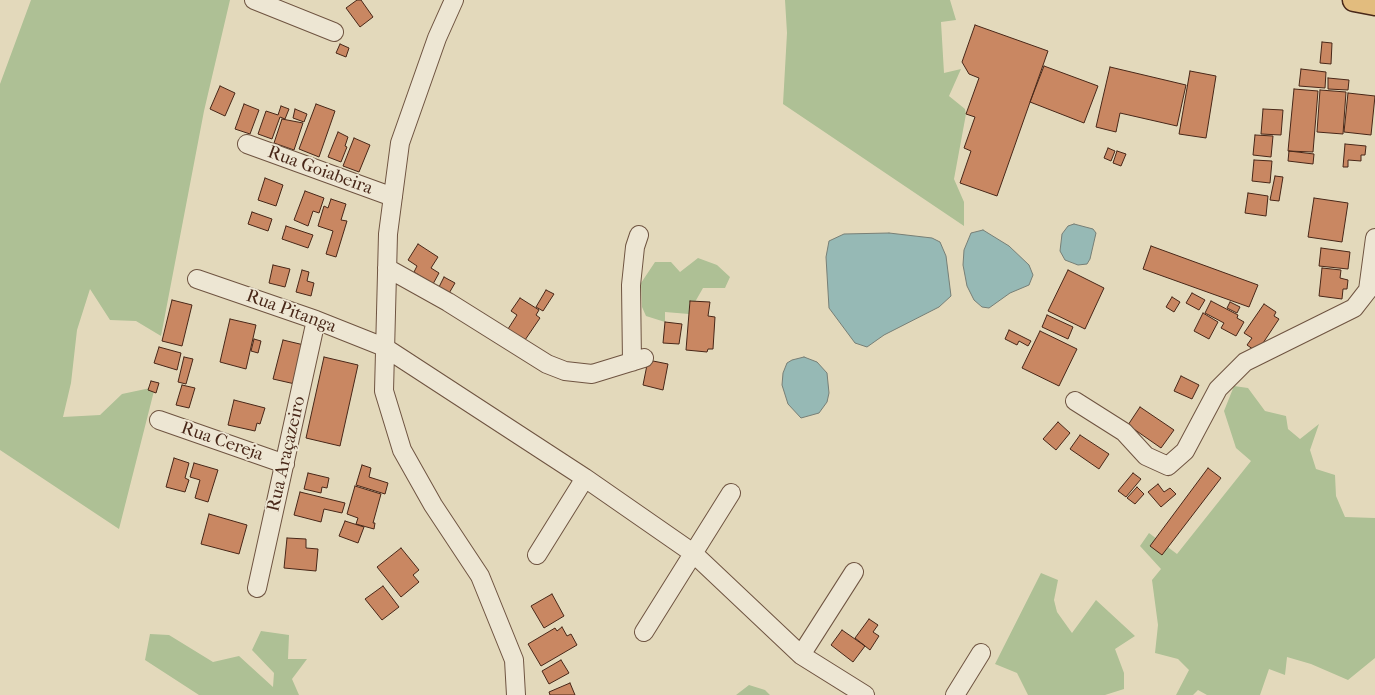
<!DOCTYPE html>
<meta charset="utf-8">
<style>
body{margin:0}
canvas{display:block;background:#e3d9bb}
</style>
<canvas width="1375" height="695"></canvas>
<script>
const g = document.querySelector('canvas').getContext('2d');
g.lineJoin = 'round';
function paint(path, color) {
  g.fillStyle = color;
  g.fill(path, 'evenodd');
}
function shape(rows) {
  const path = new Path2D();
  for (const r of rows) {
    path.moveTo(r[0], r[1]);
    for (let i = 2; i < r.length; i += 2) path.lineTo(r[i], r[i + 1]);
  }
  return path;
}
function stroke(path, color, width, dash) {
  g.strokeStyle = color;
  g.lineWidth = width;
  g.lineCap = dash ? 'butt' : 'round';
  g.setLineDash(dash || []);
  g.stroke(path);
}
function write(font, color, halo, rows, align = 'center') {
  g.font = font + ' "IM FELL French Canon",serif';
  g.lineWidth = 4;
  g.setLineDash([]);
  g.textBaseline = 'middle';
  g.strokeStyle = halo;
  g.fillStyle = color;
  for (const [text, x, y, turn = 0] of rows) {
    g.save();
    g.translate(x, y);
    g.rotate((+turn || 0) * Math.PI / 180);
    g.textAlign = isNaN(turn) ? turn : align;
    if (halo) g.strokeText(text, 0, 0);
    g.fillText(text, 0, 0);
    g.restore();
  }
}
paint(shape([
 [31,0,230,0,204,111,161,336,136,321,110,320,90,289,77,330,71,383,63,417,100,415,122,394,155,387,119,529,0,450,0,84],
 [785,0,950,0,956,20,941,22,944,73,961,69,949,96,965,109,966,114,954,179,964,202,964,226,783,104,787,33],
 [698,258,717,265,730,277,725,288,703,288,695,302,689,303,689,314,665,312,665,322,646,316,642,307,641,283,655,262,671,262,680,272],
 [1234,386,1248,388,1265,411,1286,416,1288,429,1300,439,1319,424,1310,450,1316,469,1335,475,1336,496,1345,517,1375,518,1375,658,1348,680,1311,664,1287,657,1285,675,1269,669,1260,695,1207,695,1198,690,1193,695,1176,695,1189,670,1178,659,1155,653,1158,625,1152,580,1161,569,1140,546,1149,533,1177,554,1251,461,1236,448,1224,411],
 [1041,573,1058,580,1054,600,1057,612,1072,633,1096,600,1135,636,1115,649,1124,673,1124,689,1105,695,1028,695,1017,673,995,664],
 [261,631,289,635,288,659,307,659,292,679,299,695,199,695,145,660,150,634,169,635,213,662,239,656,273,687,274,673,252,650],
 [749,685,765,690,770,695,736,695]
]), '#aec095');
const water = shape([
 [1074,224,1093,229,1096,233,1090,259,1087,264,1078,265,1065,260,1060,251,1062,234,1068,226,1074,224],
 [983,230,1009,246,1029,265,1033,275,1029,285,1010,293,989,308,982,307,974,300,967,286,963,265,964,250,971,233,983,230],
 [889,233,932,238,940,242,946,256,951,296,939,307,884,335,867,347,855,343,829,308,826,257,829,241,844,234,889,233],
 [804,357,817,362,827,373,829,393,827,402,819,413,801,418,788,404,782,385,783,373,787,363,792,360,804,357]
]);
paint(water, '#96b9b5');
stroke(water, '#777f76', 1);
const building = shape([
 [357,0,361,0,373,17,360,27,346,8,357,0],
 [975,25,1048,51,997,196,960,183,971,151,964,148,975,117,966,114,979,78,969,74,962,62,975,25],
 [1322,42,1332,43,1331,64,1320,63,1322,42],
 [340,44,349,48,346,57,336,53,340,44],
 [1044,66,1098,86,1084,123,1030,102,1044,66],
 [1110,67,1186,85,1177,126,1120,113,1116,132,1096,127,1110,67],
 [1301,69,1326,72,1325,88,1299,86,1301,69],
 [1190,71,1216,76,1206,138,1179,134,1190,71],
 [1328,78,1349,80,1348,90,1328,89,1328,78],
 [220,86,235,93,225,116,210,109,220,86],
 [1294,89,1318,91,1313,152,1288,151,1294,89],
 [1320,90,1346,92,1343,134,1317,132,1320,90],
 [1348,93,1375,96,1371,135,1344,132,1348,93],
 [244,104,259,110,250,134,235,129,244,104],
 [316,104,335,111,319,157,299,149,316,104],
 [281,106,289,109,285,119,280,117,272,139,258,134,266,111,278,115,281,106],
 [295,109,307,114,304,122,293,118,295,109],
 [1263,109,1283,110,1281,135,1261,134,1263,109],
 [282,119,303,123,294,150,274,143,282,119],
 [338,132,348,137,345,146,347,147,341,162,328,157,338,132],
 [1255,135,1273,136,1271,157,1253,155,1255,135],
 [354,138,370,145,359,172,343,166,354,138],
 [1345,144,1366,146,1365,155,1361,155,1361,161,1348,160,1348,167,1343,167,1345,144],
 [1108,148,1115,151,1111,161,1104,158,1108,148],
 [1117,151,1126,154,1121,166,1113,163,1117,151],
 [1289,151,1314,154,1313,164,1288,161,1289,151],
 [1254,160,1272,161,1270,183,1252,181,1254,160],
 [1275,176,1283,177,1279,201,1270,200,1275,176],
 [265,178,283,185,276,206,258,200,265,178],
 [305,191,324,198,319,213,313,211,308,226,294,220,305,191],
 [1248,193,1268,196,1266,216,1245,213,1248,193],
 [1314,198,1348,203,1342,242,1308,237,1314,198],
 [331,199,346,204,341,220,347,221,336,257,326,254,333,231,318,226,324,206,328,208,331,199],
 [252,212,272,219,268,231,248,224,252,212],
 [286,226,313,235,308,248,282,239,286,226],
 [418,244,438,257,431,268,439,273,433,284,414,272,417,266,408,260,418,244],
 [1151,246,1258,285,1249,307,1143,269,1151,246],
 [1321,248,1350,252,1348,269,1319,266,1321,248],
 [273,265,290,269,285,287,269,283,273,265],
 [1322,268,1341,270,1340,278,1348,280,1347,289,1343,289,1342,299,1319,296,1322,268],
 [302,270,309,272,307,281,314,283,311,296,296,292,302,270],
 [1068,270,1104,288,1085,329,1048,311,1068,270],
 [444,277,455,283,448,295,438,289,444,277],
 [546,290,554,294,543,311,536,307,546,290],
 [1192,293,1205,300,1199,310,1186,303,1192,293],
 [1172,297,1180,302,1174,312,1166,307,1172,297],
 [520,298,539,310,536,315,540,318,525,340,508,329,517,315,511,311,520,298],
 [172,300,192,305,182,346,162,341,172,300],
 [690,301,710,302,708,316,715,317,713,349,708,349,707,352,686,350,690,301],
 [1211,301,1238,315,1237,318,1244,322,1236,336,1221,328,1224,323,1205,313,1211,301],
 [1230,302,1240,307,1237,313,1227,308,1230,302],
 [1264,304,1276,312,1274,316,1279,319,1257,352,1247,345,1252,338,1244,333,1264,304],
 [1203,313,1218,322,1209,339,1194,331,1203,313],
 [1047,315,1073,327,1068,339,1042,327,1047,315],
 [230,319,256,325,246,369,220,362,230,319],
 [665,322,682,324,679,344,663,343,665,322],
 [1009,330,1031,341,1028,346,1019,341,1017,345,1005,339,1009,330],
 [1040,331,1077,349,1059,386,1022,368,1040,331],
 [254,339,261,341,258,353,251,351,254,339],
 [283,340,304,345,295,384,273,379,283,340],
 [159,347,181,353,177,370,154,363,159,347],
 [184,357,193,359,186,384,178,382,184,357],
 [324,357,358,365,340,446,306,438,324,357],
 [648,360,668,364,663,390,643,385,648,360],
 [1181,376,1199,385,1192,399,1174,391,1181,376],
 [151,381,159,383,156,393,148,390,151,381],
 [182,385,195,388,189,408,176,405,182,385],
 [234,400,265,408,260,424,257,423,255,431,228,425,234,400],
 [1140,407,1174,430,1161,448,1128,425,1140,407],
 [1058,422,1070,433,1056,450,1043,439,1058,422],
 [1080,435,1109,454,1099,469,1070,449,1080,435],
 [174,458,189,463,185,478,189,480,185,492,166,487,174,458],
 [194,463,218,470,208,502,195,498,200,480,190,477,194,463],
 [362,465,371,468,369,477,388,483,385,494,356,485,362,465],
 [1208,468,1221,478,1162,555,1150,546,1208,468],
 [308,473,329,478,327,488,322,487,321,493,304,489,308,473],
 [1133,473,1141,479,1126,497,1118,491,1133,473],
 [1158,484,1164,492,1170,488,1176,494,1161,507,1148,492,1158,484],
 [355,486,381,494,373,523,375,523,374,529,356,524,358,518,347,514,355,486],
 [1137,487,1144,494,1135,504,1127,498,1137,487],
 [300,492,345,503,342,513,324,509,321,522,294,515,300,492],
 [209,514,247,525,239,554,201,544,209,514],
 [345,521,364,527,358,543,339,536,345,521],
 [287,538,306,539,306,548,318,549,316,571,284,568,287,538],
 [401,548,419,570,413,575,419,582,401,597,377,567,401,548],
 [383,586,399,607,382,620,365,599,383,586],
 [552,594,564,616,544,628,531,606,552,594],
 [869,619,878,625,873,632,879,636,870,650,855,638,869,619],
 [562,627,567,636,571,634,577,645,541,666,528,644,555,628,557,631,562,627],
 [842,630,865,646,853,662,831,645,842,630],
 [561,660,569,673,549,684,542,671,561,660],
 [570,683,575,695,550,695,549,692,570,683]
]);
paint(building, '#c98762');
stroke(building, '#482718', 1);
const minor = shape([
 [254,0,334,32],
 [454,0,437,38,400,143,388,234,384,391,402,450,433,505,480,576,514,660,516,695],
 [247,144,393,197],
 [387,268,448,302,547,364,565,371,592,374,644,358],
 [197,279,316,320,384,347,585,478,693,553,801,655,865,695],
 [632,362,631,285,635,247,639,235],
 [1075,401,1124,432,1146,456,1168,466,1185,451,1218,389,1245,362,1354,308,1368,290,1375,238],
 [159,420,285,464],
 [537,555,585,478],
 [257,588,316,320],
 [644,632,731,493],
 [801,655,854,572],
 [955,695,981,653]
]);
const major = shape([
 [1354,0,1375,4]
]);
stroke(minor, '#6f5441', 20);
stroke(major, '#482718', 25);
stroke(minor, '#ede6d3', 18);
stroke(major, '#e2bc7e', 22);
write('18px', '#482718', '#ede6d3', [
 ["Rua Goiabeira",320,171,20],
 ["Rua Pitanga",291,312,20],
 ["Rua Cereja",222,442,19],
 ["Rua Araçazeiro",287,454,-77]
]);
</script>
